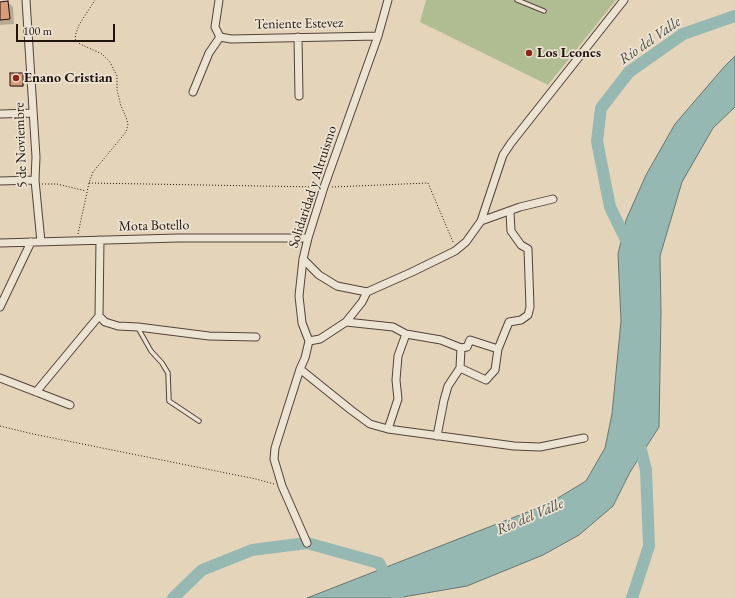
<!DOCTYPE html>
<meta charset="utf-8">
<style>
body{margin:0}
#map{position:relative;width:735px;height:598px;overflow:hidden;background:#e4d4ba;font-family:"EB Garamond",serif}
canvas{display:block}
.scale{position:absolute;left:16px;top:24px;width:99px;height:18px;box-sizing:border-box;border:2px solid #21130e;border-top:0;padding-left:5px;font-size:12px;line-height:14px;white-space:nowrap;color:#21130e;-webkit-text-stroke:3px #ede3d2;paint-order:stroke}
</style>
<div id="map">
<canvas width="735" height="598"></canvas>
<div class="scale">100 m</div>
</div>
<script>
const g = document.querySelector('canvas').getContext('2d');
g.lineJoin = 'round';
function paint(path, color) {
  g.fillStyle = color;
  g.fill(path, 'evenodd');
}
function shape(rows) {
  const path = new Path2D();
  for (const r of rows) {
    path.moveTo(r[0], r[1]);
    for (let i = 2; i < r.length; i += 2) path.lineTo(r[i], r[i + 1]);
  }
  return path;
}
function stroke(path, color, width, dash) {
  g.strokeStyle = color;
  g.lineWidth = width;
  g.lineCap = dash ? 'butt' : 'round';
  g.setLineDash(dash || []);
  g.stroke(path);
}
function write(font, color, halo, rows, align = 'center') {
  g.font = font + ' "EB Garamond",serif';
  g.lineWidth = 3.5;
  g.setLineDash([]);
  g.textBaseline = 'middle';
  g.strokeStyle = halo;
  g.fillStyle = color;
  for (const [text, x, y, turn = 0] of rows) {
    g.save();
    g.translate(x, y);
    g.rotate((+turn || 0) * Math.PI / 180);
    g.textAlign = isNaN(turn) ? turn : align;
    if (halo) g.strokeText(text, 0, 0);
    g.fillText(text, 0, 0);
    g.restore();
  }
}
paint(shape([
 [426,0,616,0,548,85,420,22]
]), '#b0bd92');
const water = shape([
 [735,56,735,107,713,128,682,182,660,256,661,312,659,427,630,472,613,506,579,535,543,555,467,586,397,598,307,598,548,504,586,481,605,448,612,414,621,321,618,254,626,220,646,175,675,124,724,67,735,56]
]);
paint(water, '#95b8b3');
stroke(water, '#677671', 1);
paint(shape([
 [8,2,13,7,14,24,0,25,0,3],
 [22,74,24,76,24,87,13,87,11,85]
]), '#0003');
stroke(shape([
 [630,248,610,207,597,141,601,108,629,72,683,34,735,16],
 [173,598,202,570,252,550,307,543,379,563,398,598],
 [632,598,649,546,646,470,638,438]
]), '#95b8b3', 12);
const building = shape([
 [8,1,10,19,0,20,0,2,8,1],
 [10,73,23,73,23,86,10,86,10,73]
]);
paint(building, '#db9d79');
stroke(building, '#21130e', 1);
const lane = shape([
 [517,0,544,11],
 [138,328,151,351,162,363,168,373,169,401,199,421]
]);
const street = shape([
 [26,0,36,157,35,180,41,242],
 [219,0,215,27,220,37],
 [220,37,231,39,378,36],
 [298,37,299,96],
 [193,92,209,53,220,37],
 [0,114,33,113],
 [0,181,35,180],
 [481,221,520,207,553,199],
 [0,243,178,238,308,238],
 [303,259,319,275,337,286,367,292],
 [0,307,31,242],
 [99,316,105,322,118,326,138,327,209,336,256,337],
 [346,322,393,327,406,334,441,340,461,348,460,368,448,386,444,400,437,436],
 [309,341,320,339,346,322,362,302,367,292,412,272,455,251,466,242,481,221,503,155,511,143,624,0],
 [461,348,467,347,470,340,498,349,509,322,521,320,528,315,530,307,528,249,521,245,511,231,510,212],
 [460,368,486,380,495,370,498,349],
 [300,369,351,410,370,424,388,429,514,446,540,447,584,438],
 [0,378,70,405],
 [36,392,99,316,100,240],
 [388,429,398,399,396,380,398,356,406,334],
 [307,543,282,486,274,459,275,448,300,369,305,358,309,341,302,323,299,296,303,259,308,238,324,187,378,36,388,0]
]);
stroke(lane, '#524339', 5.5);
stroke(street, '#524339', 9);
stroke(shape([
 [89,183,317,187],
 [42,184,57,184,86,191],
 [332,187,428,183,453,242],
 [78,234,89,183,93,172,126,132,128,124,126,117,121,106,117,90,117,76,110,62,102,54,80,44,75,39,76,33,79,25,95,0],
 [0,426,33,434,256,479,274,484]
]), '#21130e', 1, [1, 2]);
stroke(lane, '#ede3d2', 3.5);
stroke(street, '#ede3d2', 7);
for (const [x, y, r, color] of [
 [529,53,4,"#8f2418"],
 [16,78,4,"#8f2418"]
]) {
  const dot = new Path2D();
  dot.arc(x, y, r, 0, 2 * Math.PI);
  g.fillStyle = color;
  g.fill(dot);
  stroke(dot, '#ede3d2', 1.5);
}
write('14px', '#21130e', '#ede3d2', [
 ["Teniente Estevez",299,24,-1],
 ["5 de Noviembre",21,145,-92],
 ["Solidaridad y Altruismo",313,187,-72],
 ["Mota Botello",154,226,-1]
]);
write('bold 14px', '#21130e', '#ede3d2', [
 ["Los Leones",537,53],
 ["Enano Cristian",24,78]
], 'left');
write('italic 15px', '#4a4d48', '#ede3d2', [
 ["Río del Valle",650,41,-35],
 ["Río del Valle",530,517,-23]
]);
</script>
